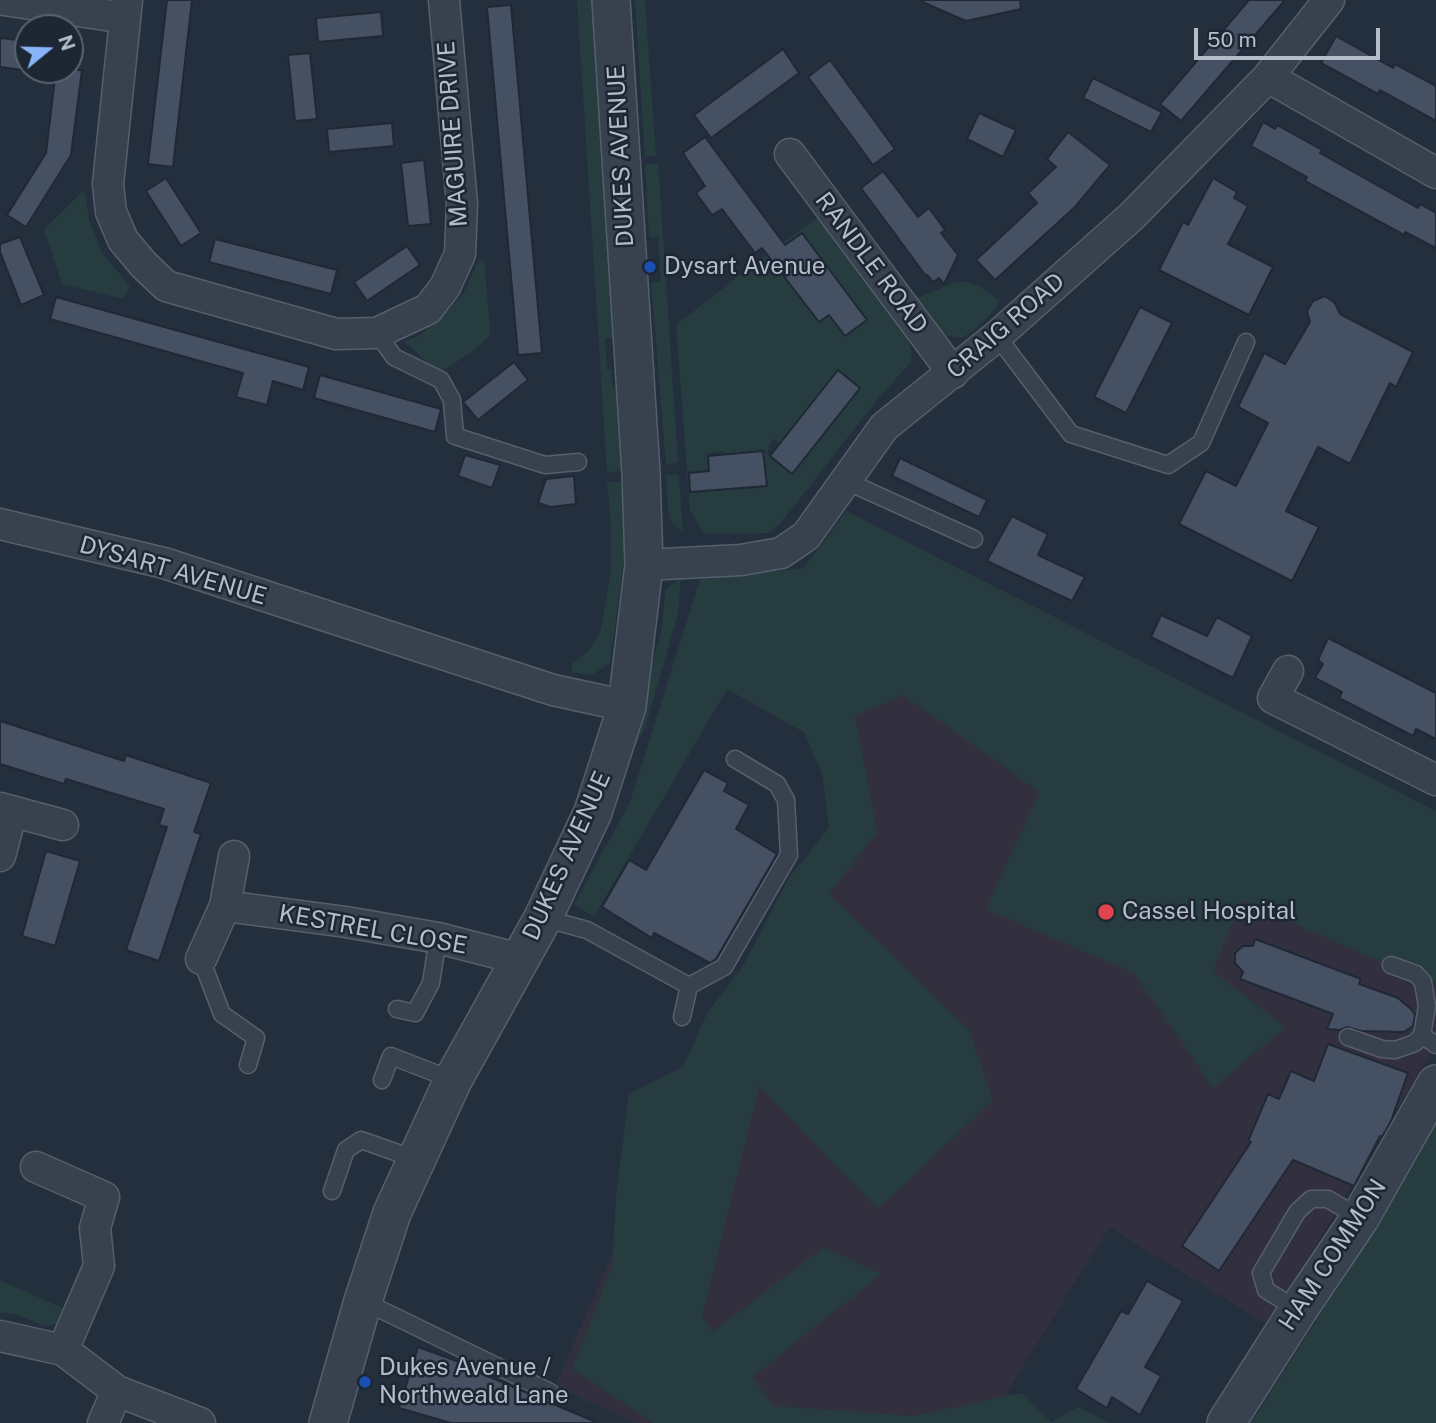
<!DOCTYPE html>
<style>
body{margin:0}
#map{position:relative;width:1436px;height:1423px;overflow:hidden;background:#242f3e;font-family:"Public Sans",sans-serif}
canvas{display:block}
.north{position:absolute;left:14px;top:14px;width:70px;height:70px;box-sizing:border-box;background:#1d2633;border:2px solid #59626f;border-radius:50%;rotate:71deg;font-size:19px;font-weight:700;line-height:28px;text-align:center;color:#b4bcc9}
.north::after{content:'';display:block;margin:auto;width:24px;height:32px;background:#8ab4f8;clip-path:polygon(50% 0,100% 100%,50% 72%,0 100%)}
.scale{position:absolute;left:1194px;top:28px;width:186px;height:32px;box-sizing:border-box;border:4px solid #b4bcc9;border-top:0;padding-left:9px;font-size:21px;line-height:24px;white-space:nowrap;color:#b4bcc9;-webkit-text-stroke:5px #1d2633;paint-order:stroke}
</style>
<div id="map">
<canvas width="1436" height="1423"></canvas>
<div class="north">N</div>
<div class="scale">50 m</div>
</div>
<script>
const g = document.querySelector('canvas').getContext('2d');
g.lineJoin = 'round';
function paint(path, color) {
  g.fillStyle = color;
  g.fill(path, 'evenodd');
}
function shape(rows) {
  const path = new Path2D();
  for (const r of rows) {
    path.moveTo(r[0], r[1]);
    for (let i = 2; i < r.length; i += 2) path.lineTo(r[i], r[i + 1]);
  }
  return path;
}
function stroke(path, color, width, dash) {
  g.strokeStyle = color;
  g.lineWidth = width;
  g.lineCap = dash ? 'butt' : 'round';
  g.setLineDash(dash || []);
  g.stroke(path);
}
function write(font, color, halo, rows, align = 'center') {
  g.font = font + ' "Public Sans",sans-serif';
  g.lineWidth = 5;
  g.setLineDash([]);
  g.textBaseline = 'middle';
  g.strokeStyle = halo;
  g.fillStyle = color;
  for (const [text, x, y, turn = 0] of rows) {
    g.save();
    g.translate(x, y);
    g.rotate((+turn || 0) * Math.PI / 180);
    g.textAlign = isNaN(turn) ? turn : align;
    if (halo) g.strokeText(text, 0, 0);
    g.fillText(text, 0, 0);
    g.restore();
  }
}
paint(shape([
 [846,511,1436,811,1436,1044,1268,1325,1109,1227,1009,1389,997,1423,635,1423,555,1386,724,996,829,827,817,740,727,689]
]), '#32303f');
paint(shape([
 [577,0,592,0,616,337,605,338,607,370,611,370,612,386,619,387,622,471,607,472],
 [635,0,645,0,656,156,645,157],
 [658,163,678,463,666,464,651,283,661,281,658,237,649,237,645,164],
 [84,190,89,219,103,254,130,286,123,299,62,284,44,229],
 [818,217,907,338,912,353,911,362,877,400,780,524,768,533,705,534,690,511,676,325,767,254],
 [802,233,867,319,845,336,829,315,819,322,804,302,794,268,783,276,770,260,780,249],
 [838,371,860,388,791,474,767,453,770,448,768,446,774,439,780,443],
 [722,451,723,455,763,451,767,486,716,491,713,465,709,465,709,453],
 [709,471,710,489,690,492,689,473],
 [479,260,484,260,490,327,489,336,476,349,446,369,434,369,404,341,418,336,444,315,463,294],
 [955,282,967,282,980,286,1000,301,994,310,972,332,961,338,943,335,919,303,917,298],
 [666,475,679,475,683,533,672,523,668,509],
 [607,482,622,482,624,559,610,663,592,675,571,672,572,664,589,650,601,630,611,570,611,525],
 [846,511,1436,811,1436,983,1410,975,1241,900,1213,971,1285,1027,1213,1088,1134,973,986,909,1040,792,903,695,855,716,877,832,829,894,969,1030,993,1100,878,1209,759,1086,702,1316,713,1332,824,1247,881,1274,752,1377,774,1406,913,1416,1022,1393,1051,1422,1078,1407,1110,1423,653,1423,572,1369,612,1267,616,1198,629,1094,683,1067,707,1013,742,968,787,881,829,827,822,774,804,732,727,689,594,917,574,904,630,802,700,579,804,568],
 [681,577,678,614,645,728,621,773,661,633,666,589],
 [1436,1123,1436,1423,1251,1423,1371,1235],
 [0,1280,67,1310,62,1323,45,1326,11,1313,0,1313]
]), '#263c3f');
const building = shape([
 [167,0,192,0,173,167,148,164,167,0],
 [918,0,1020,0,1021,9,966,21,918,0],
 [1249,0,1285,0,1181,121,1160,104,1249,0],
 [511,5,542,353,518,355,487,7,511,5],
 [381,12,383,36,318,42,316,18,381,12],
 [1336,36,1393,68,1395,64,1436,86,1436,121,1380,90,1378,94,1321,63,1336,36],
 [0,38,27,41,23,70,0,67,0,38],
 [783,49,799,73,711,138,694,115,783,49],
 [310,53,317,119,295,121,288,55,310,53],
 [830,60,895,149,873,165,808,77,830,60],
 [56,70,82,70,71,155,26,227,7,215,46,153,56,70],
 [1093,78,1162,112,1151,132,1083,98,1093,78],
 [979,113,1016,130,1003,157,967,139,979,113],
 [1263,122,1275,129,1277,125,1322,150,1320,153,1350,170,1418,208,1420,204,1436,213,1436,248,1405,232,1404,235,1305,181,1307,177,1251,146,1263,122],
 [392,123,394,146,329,152,327,129,392,123],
 [1068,132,1110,165,1075,207,995,280,976,260,1037,203,1028,193,1056,167,1047,159,1068,132],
 [705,137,785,245,802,233,867,320,845,336,829,315,819,322,762,248,755,253,722,209,712,215,696,193,705,186,683,153,705,137],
 [424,160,431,224,408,226,401,163,424,160],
 [883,171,918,217,929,208,945,230,941,233,958,255,944,284,939,278,933,282,927,275,926,276,861,188,883,171],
 [166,178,201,233,181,246,146,191,166,178],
 [1213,178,1237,192,1234,198,1248,206,1228,244,1273,267,1249,315,1159,270,1183,222,1188,225,1213,178],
 [20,237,44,295,21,305,0,252,0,244,20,237],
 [215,239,337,270,331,294,209,262,215,239],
 [407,246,420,265,367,301,354,282,407,246],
 [1325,296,1335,303,1340,314,1413,352,1396,387,1390,383,1350,464,1318,447,1286,511,1319,527,1292,581,1179,524,1206,471,1236,486,1268,423,1238,407,1264,353,1285,364,1310,322,1307,311,1313,301,1325,296],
 [56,297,309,367,303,390,273,381,267,405,236,397,243,373,50,319,56,297],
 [1140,307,1172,323,1126,413,1094,397,1140,307],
 [514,362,528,380,478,420,463,402,514,362],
 [838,370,860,388,792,474,770,456,838,370],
 [320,375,441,409,435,432,314,398,320,375],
 [763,451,767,486,690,492,689,473,709,471,708,456,763,451],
 [465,455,500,465,492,488,458,476,465,455],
 [900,458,987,500,979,517,892,476,900,458],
 [574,476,576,504,551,507,538,503,546,479,574,476],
 [1012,516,1048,534,1038,555,1085,577,1072,601,987,561,1012,516],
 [1161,615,1207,636,1217,617,1252,636,1233,678,1151,637,1161,615],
 [1328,638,1436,693,1436,739,1416,729,1413,736,1339,698,1342,692,1315,678,1323,664,1318,660,1328,638],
 [0,721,124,761,126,755,211,783,194,832,201,834,159,961,126,950,167,827,159,825,164,809,66,779,64,784,0,764,0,721],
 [704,770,728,783,724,791,749,805,736,829,777,854,716,959,710,963,654,933,652,938,602,907,629,860,646,870,704,770],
 [46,851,80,861,55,946,22,936,46,851],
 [1255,939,1361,979,1359,984,1398,998,1412,1010,1415,1015,1413,1026,1404,1032,1361,1031,1347,1027,1340,1030,1327,1029,1333,1014,1240,979,1243,972,1235,963,1235,953,1243,946,1253,946,1255,939],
 [1328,1044,1408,1073,1391,1121,1382,1137,1380,1136,1354,1186,1293,1160,1219,1271,1182,1246,1251,1142,1248,1141,1268,1094,1279,1099,1291,1071,1314,1081,1328,1044],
 [1147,1281,1183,1301,1145,1367,1161,1376,1140,1415,1112,1397,1107,1408,1076,1389,1121,1311,1128,1314,1147,1281],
 [418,1347,462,1363,479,1370,478,1372,598,1423,451,1423,399,1408,418,1347]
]);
paint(building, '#455162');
stroke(building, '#1f2835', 2);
const service = shape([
 [377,333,394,357,441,380,452,400,455,436,545,465,578,462],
 [997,336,1071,434,1168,465,1201,443,1246,342],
 [846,481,974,539],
 [543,918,587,930,689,986,682,1017],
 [201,959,222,1014,256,1038,248,1065],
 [1391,965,1416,974,1423,982,1427,1006,1422,1035,1436,1045],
 [689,986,724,967,789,855,786,800,777,784,735,759],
 [397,1009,415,1013,431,983,438,938],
 [1348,1037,1382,1049,1395,1050,1415,1043,1422,1035],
 [382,1080,391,1056,453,1080],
 [332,1191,346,1150,361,1140,415,1159],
 [363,1301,550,1392],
 [1298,1310,1266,1290,1261,1273,1297,1212,1311,1199,1328,1199,1360,1218]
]);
const minor = shape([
 [4,0,125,18],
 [127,0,108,184,111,212,123,240,143,264,166,286,336,334,377,333,428,309,445,287,460,254,462,204,444,0],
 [1268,77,1436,173],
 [790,154,953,373],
 [0,524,164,563,553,690,627,706],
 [644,565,741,560,781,553,806,536,884,427,997,336,1132,216,1268,77,1329,0],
 [1288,671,1273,698,1436,780],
 [0,808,63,825],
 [0,856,12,811],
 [225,906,346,922,438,938,520,959],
 [201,959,225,906,234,856],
 [36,1167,104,1197,95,1228,99,1266,63,1350],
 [0,1336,63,1350,117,1391,200,1423],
 [103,1423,117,1391]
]);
const tertiary = shape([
 [328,1423,363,1301,392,1213,453,1080,543,918,593,812,627,706,644,565,641,473,611,0],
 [1226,1423,1298,1310,1360,1218,1436,1084]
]);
stroke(service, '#565f6c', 19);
stroke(minor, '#565f6c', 33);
stroke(tertiary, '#565f6c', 40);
stroke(service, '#38414e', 16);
stroke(minor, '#38414e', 30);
stroke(tertiary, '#38414e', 37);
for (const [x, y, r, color] of [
 [650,267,7,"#1a4fb4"],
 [1106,912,9,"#e0444e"],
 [365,1382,7,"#1a4fb4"]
]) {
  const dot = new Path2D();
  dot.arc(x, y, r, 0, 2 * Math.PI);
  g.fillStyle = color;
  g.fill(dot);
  stroke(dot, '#1d2633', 2.5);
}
write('24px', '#b4bcc9', '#1d2633', [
 ["MAGUIRE DRIVE",453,134,-94],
 ["DUKES AVENUE",621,156,-93],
 ["RANDLE ROAD",871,263,53],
 ["CRAIG ROAD",1006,326,-41],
 ["DYSART AVENUE",173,571,16],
 ["DUKES AVENUE",567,856,-66],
 ["KESTREL CLOSE",373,930,10],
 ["HAM COMMON",1333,1255,-57]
]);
write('24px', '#b4bcc9', '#1d2633', [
 ["Dysart Avenue",664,267],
 ["Cassel Hospital",1122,912],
 ["Dukes Avenue /",379,1368],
 ["Northweald Lane",379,1396]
], 'left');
</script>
